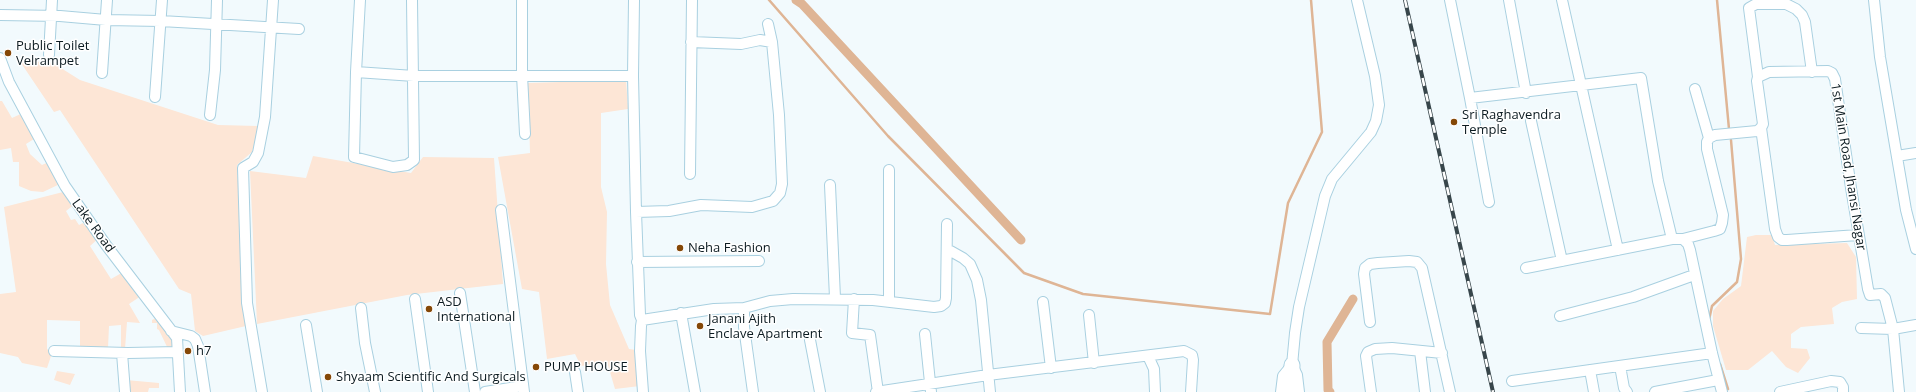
<!DOCTYPE html>
<style>
body{margin:0}
canvas{display:block;background:#f2fafd}
</style>
<canvas width="1916" height="392"></canvas>
<script>
const g = document.querySelector('canvas').getContext('2d');
g.lineJoin = 'round';
function paint(path, color) {
  g.fillStyle = color;
  g.fill(path, 'evenodd');
}
function shape(rows) {
  const path = new Path2D();
  for (const r of rows) {
    path.moveTo(r[0], r[1]);
    for (let i = 2; i < r.length; i += 2) path.lineTo(r[i], r[i + 1]);
  }
  return path;
}
function stroke(path, color, width, dash) {
  g.strokeStyle = color;
  g.lineWidth = width;
  g.lineCap = dash ? 'butt' : 'round';
  g.setLineDash(dash || []);
  g.stroke(path);
}
function write(font, color, halo, rows, align = 'center') {
  g.font = font + ' "Open Sans",sans-serif';
  g.lineWidth = 3;
  g.setLineDash([]);
  g.textBaseline = 'middle';
  g.strokeStyle = halo;
  g.fillStyle = color;
  for (const [text, x, y, turn = 0] of rows) {
    g.save();
    g.translate(x, y);
    g.rotate((+turn || 0) * Math.PI / 180);
    g.textAlign = isNaN(turn) ? turn : align;
    if (halo) g.strokeText(text, 0, 0);
    g.fillText(text, 0, 0);
    g.restore();
  }
}
paint(shape([
 [19,60,53,63,80,80,218,125,259,126,252,152,237,165,246,326,203,336,195,331,191,294,179,289,60,110,54,112],
 [626,80,628,109,601,113,601,187,607,212,606,264,610,305,629,349,636,350,640,386,615,389,607,362,581,366,575,354,547,359,539,292,522,289,498,157,530,153,528,83],
 [0,101,2,101,12,118,25,112,34,139,26,144,30,154,42,165,51,161,62,183,43,192,31,191,19,186,19,162,13,162,11,148,0,150],
 [313,156,411,173,423,157,494,158,503,284,407,295,257,324,250,171,306,178],
 [67,191,75,204,66,211,71,220,75,219,79,225,83,223,85,226,88,224,100,237,90,246,111,279,125,271,176,338,177,351,169,351,159,330,157,329,157,323,152,323,152,320,156,318,141,296,129,304,140,323,127,322,125,349,121,349,121,325,109,326,108,348,80,348,80,321,47,320,47,349,52,353,47,368,22,363,18,357,0,353,0,294,16,292,4,207],
 [1756,235,1772,235,1775,245,1847,243,1856,257,1857,299,1842,302,1832,308,1834,324,1801,327,1791,334,1791,348,1807,349,1810,358,1798,373,1786,367,1772,351,1748,370,1726,370,1713,326,1713,311,1723,299,1741,286,1747,237],
 [57,371,75,374,70,385,54,380],
 [126,380,159,383,159,388,149,388,148,392,126,392]
]), '#fde6d6');
stroke(shape([
 [769,0,888,136,1024,273,1083,294,1270,314,1288,203,1322,132,1311,0],
 [1717,0,1729,129],
 [1709,320,1712,306,1737,282,1741,259,1731,140],
 [1720,364,1728,389]
]), '#dfb595', 2.5);
stroke(shape([
 [796,0,802,4,1021,240],
 [1330,392,1328,390,1327,342,1353,299]
]), '#dfb595', 9);
const minor = shape([
 [360,0,356,72,354,157,393,167,407,165,414,160,412,0],
 [522,0,522,75,525,134],
 [634,0,633,76,636,212],
 [1450,0,1470,98,1489,202],
 [1509,0,1526,93],
 [1562,0,1618,250],
 [1874,0,1880,57,1906,210,1916,249],
 [0,15,60,16,106,20,161,21,299,29],
 [768,24,772,42,779,115,782,184,780,193,773,201,752,207,701,205,669,211,636,212,640,315,642,320,714,309,744,308,770,301,793,299,873,300,934,307,941,306,945,303,946,298,947,224],
 [691,42,741,44,760,40,772,42],
 [49,55,52,0],
 [0,58,9,82,65,186,106,245,177,338,180,392],
 [356,72,414,76,633,76],
 [102,73,107,0],
 [1758,77,1749,8,1756,4,1786,4,1796,9,1802,15,1805,22,1812,72],
 [1695,89,1709,138],
 [155,97,162,0],
 [1470,98,1641,78,1658,181,1672,239],
 [210,115,215,70,217,0],
 [1531,121,1562,261],
 [1761,128,1775,229,1778,237,1782,240,1787,240,1858,235],
 [1897,156,1916,153],
 [690,174,692,0],
 [830,185,835,298],
 [501,210,524,392],
 [1683,239,1714,231,1720,229,1722,223,1723,215,1707,149,1707,142,1709,138,1715,135,1757,131,1761,128,1763,124,1757,81,1758,77,1769,72,1828,71,1832,73,1835,79,1851,188,1868,289,1870,295,1881,294,1885,298,1893,329,1899,392],
 [947,249,963,258,970,264,977,280,981,300,990,392],
 [637,262,759,261],
 [1526,268,1672,239,1683,239,1688,244,1690,250,1712,353,1722,392],
 [460,293,475,392],
 [415,299,428,392],
 [854,299,852,333,870,335,878,392],
 [889,302,889,170],
 [1043,302,1051,368],
 [361,308,365,343,375,392],
 [744,308,744,327,753,392],
 [681,313,695,392],
 [1089,315,1094,363],
 [1560,316,1633,297,1694,275],
 [642,320,641,326,640,351,643,392],
 [1370,322,1364,274,1365,268,1370,264,1378,263,1409,261,1417,262,1422,268,1450,392],
 [306,325,317,392],
 [1861,328,1893,329,1916,325],
 [171,331,191,336,195,339,198,346,205,392],
 [925,334,931,392],
 [810,340,820,392],
 [54,351,128,353,178,352],
 [1420,351,1425,392],
 [122,353,125,392],
 [1148,356,1154,369,1155,392],
 [1620,366,1624,388,1627,392],
 [1590,370,1594,392],
 [575,372,578,392],
 [1512,381,1712,353],
 [262,392,247,303,243,168,253,162,258,153,265,117,273,0],
 [485,392,523,386],
 [876,392,988,375,1184,351,1192,355,1193,360,1191,392],
 [1281,392,1283,376,1292,365],
 [1299,392,1297,375,1292,365,1295,333,1299,307,1325,196,1332,179,1371,132,1376,121,1379,105,1375,76,1357,0],
 [1371,392,1366,356,1368,352,1375,349,1392,348,1442,353],
 [1655,392,1718,380],
 [1780,392,1831,381,1840,382,1843,387,1843,392]
]);
const highway = shape([
 [1291,392,1292,365]
]);
stroke(minor, '#a9d0e0', 12);
stroke(highway, '#a9d0e0', 17);
stroke(minor, '#fff', 10);
stroke(highway, '#fff', 15);
const rail = shape([
 [1405,0,1493,392]
]);
stroke(rail, '#38464b', 4);
stroke(rail, '#fff', 2.5, [8]);
for (const [x, y, r, color] of [
 [8,53,4,"#854807"],
 [1454,122,4,"#854807"],
 [680,248,4,"#854807"],
 [429,309,4,"#854807"],
 [700,326,4,"#854807"],
 [188,351,4,"#854807"],
 [536,367,4,"#854807"],
 [328,377,4,"#854807"]
]) {
  const dot = new Path2D();
  dot.arc(x, y, r, 0, 2 * Math.PI);
  g.fillStyle = color;
  g.fill(dot);
  stroke(dot, '#fff', 1.5);
}
write('13px', '#0c1b21', '#fff', [
 ["Public Toilet",16,46],
 ["Velrampet",16,61],
 ["Sri Raghavendra",1462,115],
 ["Temple",1462,130],
 ["Neha Fashion",688,248],
 ["ASD",437,302],
 ["International",437,317],
 ["Janani Ajith",708,319],
 ["Enclave Apartment",708,334],
 ["h7",196,351],
 ["PUMP HOUSE",544,367],
 ["Shyaam Scientific And Surgicals",336,377]
], 'left');
write('13px', '#0c1b21', '#fff', [
 ["1st Main Road, Jhansi Nagar",1848,167,81],
 ["Lake Road",93,226,54]
]);
</script>
